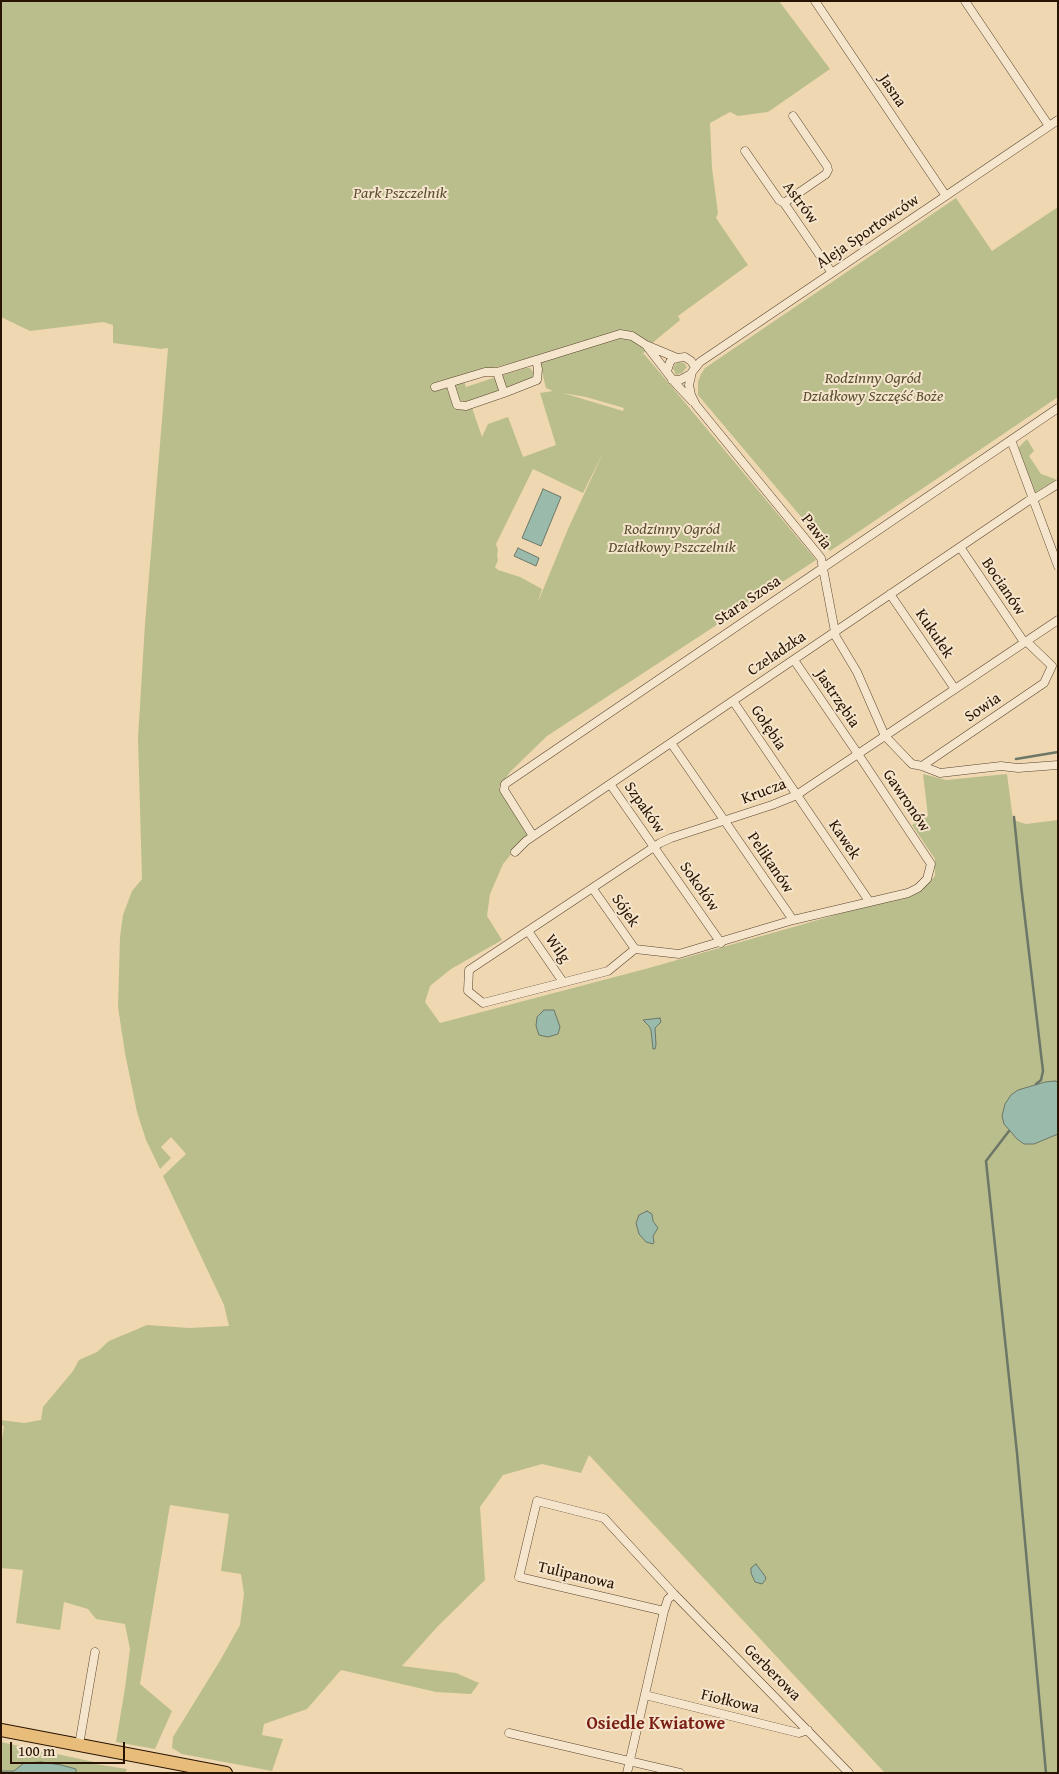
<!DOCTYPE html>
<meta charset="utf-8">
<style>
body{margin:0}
#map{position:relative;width:1059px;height:1774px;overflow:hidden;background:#efd7b2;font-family:"Gentium Book Plus",serif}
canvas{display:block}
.frame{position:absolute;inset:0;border:2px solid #281301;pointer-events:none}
.scale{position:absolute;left:10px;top:1742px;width:115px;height:22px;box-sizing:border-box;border:2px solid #281301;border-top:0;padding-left:6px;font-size:15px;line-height:18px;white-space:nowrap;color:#281301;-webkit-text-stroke:4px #f5e5cd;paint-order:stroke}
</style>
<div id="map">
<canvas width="1059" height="1774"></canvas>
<div class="frame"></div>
<div class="scale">100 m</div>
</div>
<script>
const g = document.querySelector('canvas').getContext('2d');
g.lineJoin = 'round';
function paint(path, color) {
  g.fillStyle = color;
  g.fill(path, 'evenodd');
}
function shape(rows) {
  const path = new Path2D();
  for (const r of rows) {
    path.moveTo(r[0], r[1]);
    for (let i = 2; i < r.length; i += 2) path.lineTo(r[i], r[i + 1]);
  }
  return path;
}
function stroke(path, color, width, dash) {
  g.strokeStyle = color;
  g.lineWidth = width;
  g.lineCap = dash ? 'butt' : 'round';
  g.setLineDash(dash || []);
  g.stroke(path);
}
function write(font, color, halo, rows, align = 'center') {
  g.font = font + ' "Gentium Book Plus",serif';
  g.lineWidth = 4;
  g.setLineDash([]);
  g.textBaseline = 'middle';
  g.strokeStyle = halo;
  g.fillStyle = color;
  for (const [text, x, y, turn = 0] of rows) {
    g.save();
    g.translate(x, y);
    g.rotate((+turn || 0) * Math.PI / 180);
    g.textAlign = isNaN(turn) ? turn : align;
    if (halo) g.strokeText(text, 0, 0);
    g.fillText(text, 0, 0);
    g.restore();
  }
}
paint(shape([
 [1,1,779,1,830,69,768,112,738,116,730,112,710,123,712,168,718,213,716,218,748,265,678,316,680,320,650,345,642,355,644,354,677,393,816,560,547,736,510,772,499,788,528,834,503,864,490,894,487,916,502,940,451,969,430,986,425,1002,440,1023,649,968,920,891,935,876,935,859,912,825,928,816,923,774,946,780,1007,774,1013,820,1026,824,1058,820,1058,1773,885,1773,589,1455,581,1473,542,1464,503,1475,480,1507,485,1580,438,1626,402,1666,456,1673,479,1683,471,1694,436,1692,341,1670,307,1709,264,1724,262,1735,283,1739,272,1771,182,1754,172,1748,173,1737,221,1659,240,1625,244,1594,241,1574,221,1571,229,1514,170,1505,140,1684,172,1711,155,1749,116,1742,125,1688,130,1649,125,1624,96,1619,88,1609,64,1602,60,1630,16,1623,23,1570,1,1568,1,1447,4,1426,1,1425,1,1420,24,1423,41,1420,43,1407,73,1371,79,1360,97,1352,109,1341,147,1325,189,1328,229,1326,224,1305,163,1176,186,1154,171,1137,161,1147,171,1158,160,1169,146,1140,137,1112,125,1053,118,1007,120,937,123,915,132,891,142,879,138,738,145,624,168,348,161,349,113,343,113,325,103,322,30,331,1,317],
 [538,356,546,388,553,391,540,393,556,445,523,457,508,417,488,424,482,437,470,402,498,393,499,390,495,379,493,378,466,387,462,376],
 [563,393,586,397,624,408,623,411],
 [604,451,568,529,538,602,542,589,520,577,498,570,495,567,498,560,497,555,498,550,496,544,533,469,583,493],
 [956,198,992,251,1058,207,1058,397,830,551,698,395,698,382,701,374,705,368],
 [677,362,684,363,687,367,682,373,676,375,673,368],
 [526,368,530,368,534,373,532,380,506,389,502,376,503,375],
 [1027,439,1034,451,1029,456,1041,474,1055,479,1056,481,1037,493,1034,492,1019,452,1019,447],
 [1,1742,94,1762,95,1764,127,1769,125,1773,1,1773]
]), '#babe8c');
const water = shape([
 [543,489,561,497,541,546,522,538,543,489],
 [518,548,539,558,536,566,514,556,518,548],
 [544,1010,554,1010,560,1027,558,1034,548,1037,539,1035,536,1026,537,1017,544,1010],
 [660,1018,661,1022,655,1028,656,1045,655,1049,653,1049,651,1030,649,1026,643,1020,660,1018],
 [1055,1081,1058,1082,1058,1134,1034,1144,1024,1144,1017,1139,1004,1124,1002,1116,1005,1104,1011,1095,1018,1090,1045,1082,1055,1081],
 [647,1211,652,1214,653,1221,658,1228,653,1236,654,1242,653,1244,646,1242,639,1234,636,1223,639,1215,647,1211],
 [756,1564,765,1576,766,1579,762,1584,755,1582,751,1573,751,1568,756,1564],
 [41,1762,61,1765,76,1769,76,1773,2,1773,3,1771,14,1771,24,1763,41,1762]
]);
paint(water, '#9abaab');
stroke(water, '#6c7767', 1);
stroke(shape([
 [1016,759,1058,752],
 [1014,817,1021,885,1043,1071,1041,1080,1036,1084],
 [1009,1131,986,1161,1017,1453,1046,1773]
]), '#6c7767', 2.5);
const minor = shape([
 [815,1,946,196],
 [965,1,1049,126],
 [1058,120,700,362,692,372,689,385,691,395,696,405,821,558,836,637,857,672,885,736,908,760,912,764,922,766,940,773,1001,766,1018,768,1058,765],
 [745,151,779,200,784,203,832,273],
 [784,203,826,174,828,170,827,166,793,116],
 [646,345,676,384,692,401],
 [667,371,670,362,673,359,677,358,685,357,691,361,695,367],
 [497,372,504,393,537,380,538,369,536,360],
 [672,380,680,380,691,374],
 [450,383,457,405,466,406,504,393],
 [435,387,485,372,497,372,620,334,632,336,646,345,677,358],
 [1011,440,1058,566],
 [960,547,1024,642],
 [890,594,955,689],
 [794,660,858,754,931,864,927,879,918,888,908,893,793,920,679,954,635,949,608,971,483,1003,468,991,469,970,660,843,671,838,772,805,797,795,804,790,858,754,1058,620],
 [733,701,869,901],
 [671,743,793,920],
 [922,766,1044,683,1052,666,1026,641],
 [610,784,721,943],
 [533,836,504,790,505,784,1058,408],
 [515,852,526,841,960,547,1028,501,1037,497,1058,484],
 [593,889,635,949],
 [528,931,563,982],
 [664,1611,519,1577,537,1501,604,1518,674,1594,849,1773],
 [645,1695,799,1733,808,1730],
 [509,1733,680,1773],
 [79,1745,95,1652],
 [627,1773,664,1611,668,1599,674,1594]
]);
const primary = shape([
 [1,1730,226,1773]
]);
stroke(minor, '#5a442d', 9);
stroke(primary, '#281301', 14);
stroke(minor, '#f5e5cd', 8);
stroke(primary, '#e8bc79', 12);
write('16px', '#281301', '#f5e5cd', [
 ["Jasna",892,91,56],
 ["Astrów",800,203,53],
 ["Aleja Sportowców",868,232,-34],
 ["Pawia",816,532,53],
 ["Bocianów",1003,587,56],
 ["Stara Szosa",748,601,-34],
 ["Kukułek",934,634,56],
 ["Czeladzka",777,654,-34],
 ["Jastrzębia",837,699,56],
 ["Sowia",983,708,-34],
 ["Gołębia",768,728,56],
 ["Krucza",764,792,-21],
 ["Gawronów",906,801,56],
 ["Szpaków",644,808,55],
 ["Kawek",844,840,56],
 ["Pelikanów",770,863,56],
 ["Sokołów",699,887,55],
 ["Sójek",625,911,55],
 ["Wilg",557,949,55],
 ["Tulipanowa",576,1576,13],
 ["Gerberowa",772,1673,45],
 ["Fiołkowa",730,1702,14]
]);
write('italic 16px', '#5b4f32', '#f5e5cd', [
 ["Park Pszczelnik",400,194],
 ["Rodzinny Ogród",873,379],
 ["Działkowy Szczęść Boże",873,397],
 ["Rodzinny Ogród",672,530],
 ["Działkowy Pszczelnik",672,548]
]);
write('bold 18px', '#7a1f14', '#f5e5cd', [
 ["Osiedle Kwiatowe",656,1724]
]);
</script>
